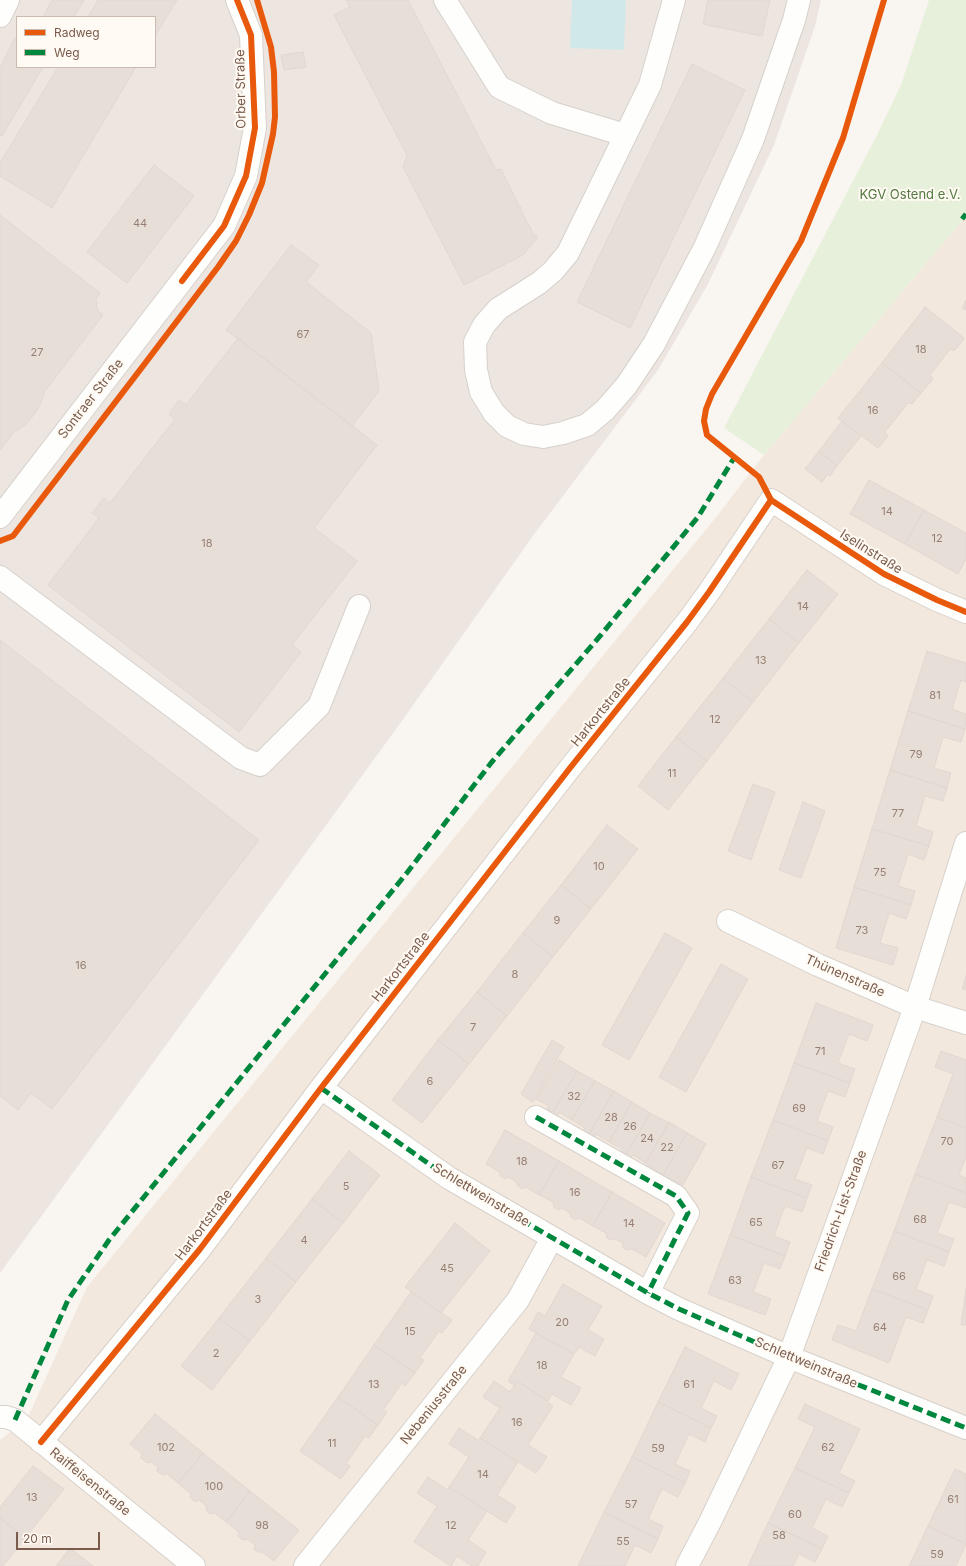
<!DOCTYPE html>
<meta charset="utf-8">
<style>
body{margin:0}
#map{position:relative;width:966px;height:1566px;overflow:hidden;background:#f9f5f0;font-family:Inter,sans-serif}
canvas{display:block}
.legend{position:absolute;left:16px;top:16px;width:140px;height:52px;box-sizing:border-box;background:#fffaf3;border:1px solid #cabbb1;margin:0;padding:5px 7px;list-style:none;font-size:12px;color:#7a5c4d}
.legend li{display:flex;align-items:center;gap:8px;height:20px}
.legend b{width:20px;border:1px solid #cabbb1}
.scale{position:absolute;left:16px;top:1532px;width:84px;height:18px;box-sizing:border-box;border:2px solid #7a5c4d;border-top:0;padding-left:5px;font-size:12px;line-height:14px;white-space:nowrap;color:#7a5c4d;-webkit-text-stroke:3px #fffaf3;paint-order:stroke}
</style>
<div id="map">
<canvas width="966" height="1566"></canvas>
<ul class="legend">
<li><b style="height:5px;background:#e8590c"></b>Radweg</li>
<li><b style="height:5px;background:#00873e"></b>Weg</li>
</ul>
<div class="scale">20 m</div>
</div>
<script>
const g = document.querySelector('canvas').getContext('2d');
g.lineJoin = 'round';
function paint(path, color) {
  g.fillStyle = color;
  g.fill(path, 'evenodd');
}
function shape(rows) {
  const path = new Path2D();
  for (const r of rows) {
    path.moveTo(r[0], r[1]);
    for (let i = 2; i < r.length; i += 2) path.lineTo(r[i], r[i + 1]);
  }
  return path;
}
function stroke(path, color, width, dash) {
  g.strokeStyle = color;
  g.lineWidth = width;
  g.lineCap = dash ? 'butt' : 'round';
  g.setLineDash(dash || []);
  g.stroke(path);
}
function write(font, color, halo, rows, align = 'center') {
  g.font = font + ' Inter,sans-serif';
  g.lineWidth = 4;
  g.setLineDash([]);
  g.textBaseline = 'middle';
  g.strokeStyle = halo;
  g.fillStyle = color;
  for (const [text, x, y, turn = 0] of rows) {
    g.save();
    g.translate(x, y);
    g.rotate((+turn || 0) * Math.PI / 180);
    g.textAlign = isNaN(turn) ? turn : align;
    if (halo) g.strokeText(text, 0, 0);
    g.fillText(text, 0, 0);
    g.restore();
  }
}
paint(shape([
 [966,216,966,1566,0,1566,0,1440,27,1419,87,1287,717,516,764,455]
]), '#f2e8de');
paint(shape([
 [0,0,821,0,815,26,774,145,708,284,658,370,535,533,399,725,0,1273],
 [17,17,155,17,155,67,17,67]
]), '#ede5e0');
paint(shape([
 [929,0,966,0,966,216,764,455,724,428,876,137,901,85]
]), '#e7f0db');
paint(shape([
 [572,0,626,0,624,50,570,48]
]), '#d0e8ea');
const building = shape([
 [52,0,84,0,74,17,43,17,52,0],
 [98,0,177,0,155,36,155,17,88,17,98,0],
 [346,0,408,0,496,170,501,169,519,206,520,206,521,208,520,208,529,226,531,227,530,227,534,236,536,235,537,238,523,255,464,285,403,167,407,155,334,15,350,7,346,0],
 [708,0,770,0,762,36,703,24,708,0],
 [15,38,17,39,17,67,43,67,2,136,0,135,0,68,15,38],
 [303,52,306,67,284,70,281,55,303,52],
 [692,64,745,90,630,328,577,302,692,64],
 [58,67,136,67,52,208,0,176,0,163,58,67],
 [154,165,194,196,127,283,87,252,154,165],
 [0,215,100,293,96,299,97,310,103,315,45,391,39,407,33,416,24,426,14,432,0,450,0,215],
 [291,245,319,265,306,282,371,333,379,391,352,426,226,330,291,245],
 [966,300,966,310,962,308,966,300],
 [925,307,963,337,964,339,954,351,950,349,930,375,933,379,921,393,882,363,925,307],
 [238,338,377,445,314,528,357,561,292,645,301,652,239,732,48,585,99,518,92,513,104,498,110,503,175,419,169,414,179,400,186,405,238,338],
 [882,363,921,393,912,404,908,403,885,432,888,436,878,448,838,418,882,363],
 [842,421,861,436,837,466,819,451,842,421],
 [819,451,837,466,830,476,828,474,822,482,805,469,819,451],
 [869,480,924,510,905,544,850,514,869,480],
 [924,510,966,533,966,559,958,574,905,544,924,510],
 [807,570,838,594,799,643,769,619,807,570],
 [769,619,799,643,753,702,723,678,769,619],
 [0,640,259,840,52,1109,31,1093,18,1110,0,1096,0,640],
 [927,651,966,663,966,682,961,680,952,709,966,714,965,729,908,711,927,651],
 [723,678,753,702,707,761,676,737,723,678],
 [908,711,965,729,961,742,943,737,934,768,951,773,947,788,890,770,908,711],
 [676,737,707,761,668,810,638,786,676,737],
 [890,770,947,788,943,801,925,796,916,826,933,832,929,846,872,829,890,770],
 [753,784,775,792,751,860,728,851,753,784],
 [803,802,825,811,801,878,779,870,803,802],
 [607,825,638,849,591,909,561,885,607,825],
 [872,829,929,846,924,860,908,854,898,886,915,891,911,905,854,887,872,829],
 [561,885,591,909,553,957,523,933,561,885],
 [854,887,911,905,906,919,889,913,880,943,898,948,893,965,836,948,854,887],
 [523,933,553,957,507,1016,477,992,523,933],
 [665,933,692,948,629,1060,602,1045,665,933],
 [721,964,748,979,686,1092,659,1077,721,964],
 [966,976,966,990,962,989,966,976],
 [477,992,507,1016,469,1064,438,1040,477,992],
 [816,1003,873,1025,867,1041,849,1034,838,1063,855,1069,850,1083,794,1063,816,1003],
 [438,1040,469,1064,422,1123,392,1100,438,1040],
 [552,1040,564,1047,533,1102,521,1094,552,1040],
 [941,1051,966,1060,966,1128,937,1117,953,1074,935,1067,941,1051],
 [559,1060,577,1071,553,1112,547,1109,549,1106,536,1099,559,1060],
 [794,1063,850,1083,845,1097,828,1091,817,1121,833,1127,828,1141,773,1120,794,1063],
 [577,1071,595,1081,572,1120,559,1112,558,1115,553,1112,577,1071],
 [595,1081,614,1091,589,1134,583,1131,585,1128,572,1120,595,1081],
 [614,1091,632,1102,609,1142,596,1134,594,1137,589,1134,614,1091],
 [632,1102,650,1113,626,1155,620,1152,622,1149,609,1142,632,1102],
 [650,1113,669,1123,646,1163,633,1155,631,1158,626,1155,650,1113],
 [937,1117,966,1128,966,1157,959,1175,966,1178,966,1193,915,1174,937,1117],
 [773,1120,828,1141,823,1154,807,1148,795,1179,812,1185,807,1198,751,1177,773,1120],
 [669,1122,687,1133,662,1177,656,1173,657,1171,645,1163,669,1122],
 [505,1130,559,1161,539,1195,526,1187,522,1189,518,1186,516,1182,509,1177,505,1179,500,1176,500,1172,486,1164,505,1130],
 [687,1133,706,1144,683,1185,669,1178,668,1180,662,1177,687,1133],
 [349,1151,380,1175,343,1223,312,1199,349,1151],
 [559,1161,612,1192,593,1226,579,1218,575,1220,571,1217,570,1213,562,1208,558,1210,554,1207,553,1202,539,1195,559,1161],
 [915,1174,966,1193,966,1208,949,1202,937,1233,954,1239,949,1252,894,1231,915,1174],
 [751,1177,807,1198,802,1212,785,1206,774,1236,790,1242,785,1256,730,1235,751,1177],
 [612,1192,665,1223,646,1257,632,1249,628,1250,623,1248,623,1243,615,1239,611,1240,607,1238,606,1233,593,1226,612,1192],
 [312,1199,343,1223,296,1282,266,1258,312,1199],
 [455,1223,490,1251,441,1313,405,1287,455,1223],
 [894,1231,949,1252,944,1266,927,1260,916,1289,933,1296,928,1310,872,1289,894,1231],
 [730,1235,785,1256,780,1269,764,1263,753,1292,771,1299,765,1315,708,1294,730,1235],
 [266,1258,296,1282,250,1341,219,1318,266,1258],
 [563,1284,602,1306,588,1330,604,1339,595,1356,579,1347,574,1354,529,1329,538,1312,545,1316,563,1284],
 [872,1289,928,1310,923,1323,906,1317,889,1363,832,1340,838,1325,856,1331,872,1289],
 [966,1289,966,1325,961,1325,966,1289],
 [411,1292,452,1320,442,1333,439,1331,420,1358,424,1360,415,1373,374,1345,411,1292],
 [219,1318,250,1341,212,1390,181,1366,219,1318],
 [536,1333,574,1354,561,1377,581,1388,571,1405,552,1394,548,1401,517,1381,514,1385,508,1381,536,1333],
 [374,1345,415,1373,405,1386,402,1383,383,1410,387,1412,378,1425,338,1397,374,1345],
 [685,1347,739,1374,731,1390,714,1381,701,1408,717,1416,711,1428,658,1402,685,1347],
 [494,1381,510,1392,517,1381,548,1401,547,1402,553,1406,528,1445,547,1457,536,1473,480,1438,500,1408,483,1397,494,1381],
 [338,1397,378,1425,369,1438,365,1436,346,1464,350,1466,341,1479,300,1451,338,1397],
 [658,1402,711,1428,705,1442,689,1434,675,1464,690,1471,685,1483,632,1457,658,1402],
 [805,1404,860,1429,839,1473,855,1481,849,1493,795,1468,815,1427,798,1419,805,1404],
 [155,1414,203,1453,178,1483,167,1474,163,1475,157,1471,158,1467,151,1462,147,1463,141,1458,142,1454,130,1444,155,1414],
 [459,1428,479,1441,480,1438,518,1462,497,1495,516,1507,506,1523,449,1487,469,1457,449,1444,459,1428],
 [203,1453,250,1491,226,1522,215,1513,210,1514,206,1510,207,1507,199,1500,195,1502,190,1497,191,1494,178,1483,203,1453],
 [632,1457,685,1483,678,1497,662,1489,648,1519,663,1526,658,1539,604,1512,632,1457],
 [33,1466,64,1489,25,1538,0,1518,0,1507,33,1466],
 [795,1468,849,1493,842,1507,826,1499,812,1528,828,1536,822,1549,768,1523,795,1468],
 [955,1469,966,1474,966,1544,928,1526,955,1469],
 [428,1477,448,1490,449,1487,487,1511,468,1540,486,1552,478,1566,472,1566,457,1556,451,1566,414,1542,437,1506,417,1493,428,1477],
 [250,1491,299,1530,274,1561,262,1552,258,1552,254,1549,255,1545,247,1539,243,1540,238,1536,239,1532,226,1522,250,1491],
 [604,1512,658,1539,651,1553,635,1545,625,1566,578,1566,604,1512],
 [0,1518,25,1538,3,1566,0,1566,0,1518],
 [768,1523,822,1549,815,1562,799,1554,793,1566,748,1566,768,1523],
 [928,1526,966,1544,956,1566,909,1566,928,1526],
 [70,1548,93,1566,56,1566,70,1548]
]);
paint(building, '#e6ded7');
stroke(building, '#e2d8d2', 1);
const minor = shape([
 [445,0,499,87,552,113,625,135],
 [674,0,650,85,568,253,553,271,539,283,498,309,484,325,475,342,476,370,481,392,494,413,507,426,524,434,543,437,563,433,587,425,605,410,626,386,654,344,705,247,753,139,794,20,799,0],
 [0,16,8,0],
 [0,517,224,226,246,176,255,128,251,35,237,0],
 [0,577,241,758,260,765,319,706,359,606],
 [728,921,818,965,915,1007,966,1023],
 [321,1088,449,1178,648,1293,679,1309,789,1357,966,1428],
 [536,1117,676,1196,688,1213,648,1293],
 [0,1417,6,1417,15,1420,194,1566],
 [41,1442,200,1249,321,1088,570,768,687,622,709,592,771,500,884,574,937,600,966,612],
 [305,1566,518,1300,552,1238],
 [687,1566,710,1522,789,1357,915,1007,966,843]
]);
stroke(minor, '#d7d1cb', 24);
stroke(minor, '#fefefd', 22);
stroke(shape([
 [962,219,966,214],
 [321,1088,449,1178,648,1293,679,1309,789,1357,966,1428],
 [536,1117,676,1196,688,1213,648,1293],
 [15,1420,68,1300,109,1240,406,874,491,763,600,636,698,517,734,458]
]), '#00873e', 5, [10, 5]);
stroke(shape([
 [182,281,224,226,246,176,255,128,251,35,237,0],
 [771,500,759,477,707,435,704,421,706,409,712,394,801,241,843,138,884,0],
 [771,500,884,574,937,600,966,612],
 [0,541,13,536,143,366,218,267,236,241,249,215,262,183,273,134,275,117,274,72,271,47,257,0],
 [41,1442,200,1249,321,1088,570,768,687,622,709,592,771,500]
]), '#e8590c', 6);
write('11px', '#977e72', null, [
 ["44",140,224],
 ["67",303,335],
 ["18",921,350],
 ["27",37,353],
 ["16",873,411],
 ["14",887,512],
 ["12",937,539],
 ["18",207,544],
 ["14",803,607],
 ["13",761,661],
 ["81",935,696],
 ["12",715,720],
 ["79",916,755],
 ["11",672,774],
 ["77",898,814],
 ["10",599,867],
 ["75",880,873],
 ["9",557,921],
 ["73",862,931],
 ["16",81,966],
 ["8",515,975],
 ["7",473,1028],
 ["71",820,1052],
 ["6",430,1082],
 ["32",574,1097],
 ["69",799,1109],
 ["28",611,1118],
 ["26",630,1127],
 ["24",647,1139],
 ["70",947,1142],
 ["22",667,1148],
 ["18",522,1162],
 ["67",778,1166],
 ["5",346,1187],
 ["16",575,1193],
 ["68",920,1220],
 ["65",756,1223],
 ["14",629,1224],
 ["4",304,1241],
 ["45",447,1269],
 ["66",899,1277],
 ["63",735,1281],
 ["3",258,1300],
 ["20",562,1323],
 ["64",880,1328],
 ["15",410,1332],
 ["2",216,1354],
 ["18",542,1366],
 ["13",374,1385],
 ["61",689,1385],
 ["16",517,1423],
 ["11",332,1444],
 ["102",166,1448],
 ["62",828,1448],
 ["59",658,1449],
 ["14",483,1475],
 ["100",214,1487],
 ["13",32,1498],
 ["61",953,1500],
 ["57",631,1505],
 ["60",795,1515],
 ["98",262,1526],
 ["12",451,1526],
 ["58",779,1536],
 ["55",623,1542],
 ["59",937,1555]
]);
write('13px', '#7a5c4d', '#fffaf3', [
 ["Orber Straße",241,89,-91],
 ["Sontraer Straße",91,399,-52],
 ["Iselinstraße",871,552,32],
 ["Harkortstraße",601,712,-51],
 ["Harkortstraße",401,967,-52],
 ["Thünenstraße",845,976,24],
 ["Schlettweinstraße",481,1195,31],
 ["Friedrich-List-Straße",841,1211,-70],
 ["Harkortstraße",204,1225,-53],
 ["Schlettweinstraße",806,1363,23],
 ["Nebeniusstraße",434,1405,-51],
 ["Raiffeisenstraße",90,1482,39]
]);
write('13px', '#537a41', '#fffaf3', [
 ["KGV Ostend e.V.",910,195]
]);
</script>
